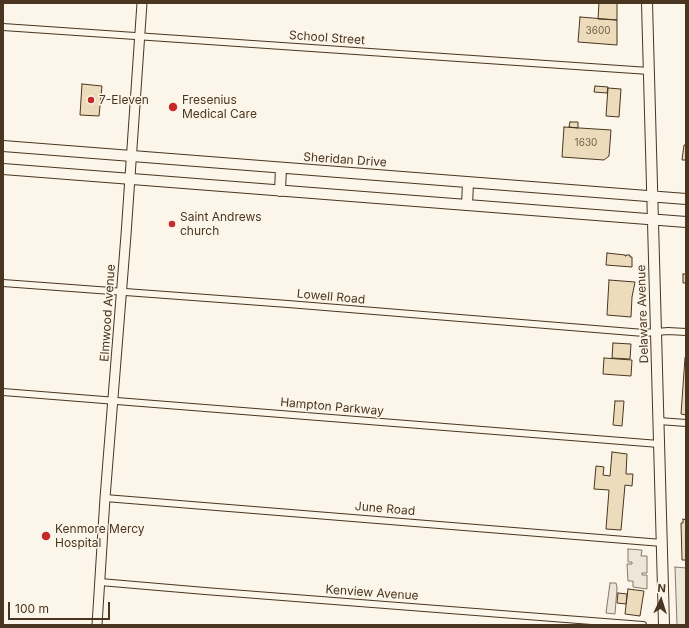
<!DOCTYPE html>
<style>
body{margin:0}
#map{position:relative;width:689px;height:628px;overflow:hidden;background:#fbf6e9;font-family:Inter,sans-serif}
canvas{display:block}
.frame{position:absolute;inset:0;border:4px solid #4a3520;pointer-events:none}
.north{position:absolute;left:641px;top:580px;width:40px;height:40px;-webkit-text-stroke:3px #fbf6e9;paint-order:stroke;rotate:4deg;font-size:11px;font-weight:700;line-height:16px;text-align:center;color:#4a3520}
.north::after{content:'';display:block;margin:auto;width:14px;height:18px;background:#4a3520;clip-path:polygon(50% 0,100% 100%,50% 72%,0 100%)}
.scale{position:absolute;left:8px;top:602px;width:102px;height:18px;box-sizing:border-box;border:2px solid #4a3520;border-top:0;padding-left:5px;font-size:12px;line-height:14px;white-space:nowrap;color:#4a3520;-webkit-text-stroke:3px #fbf6e9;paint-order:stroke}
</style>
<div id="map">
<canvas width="689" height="628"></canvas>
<div class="frame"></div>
<div class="north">N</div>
<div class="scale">100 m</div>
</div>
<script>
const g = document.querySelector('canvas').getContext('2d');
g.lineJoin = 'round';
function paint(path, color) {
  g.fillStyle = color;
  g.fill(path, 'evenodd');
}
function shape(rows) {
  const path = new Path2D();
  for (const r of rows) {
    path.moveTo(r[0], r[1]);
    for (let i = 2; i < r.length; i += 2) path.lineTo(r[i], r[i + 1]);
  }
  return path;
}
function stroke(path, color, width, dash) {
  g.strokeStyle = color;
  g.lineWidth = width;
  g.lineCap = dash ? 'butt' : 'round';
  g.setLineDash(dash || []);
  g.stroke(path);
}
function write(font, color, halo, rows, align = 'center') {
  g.font = font + ' Inter,sans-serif';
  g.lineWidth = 3;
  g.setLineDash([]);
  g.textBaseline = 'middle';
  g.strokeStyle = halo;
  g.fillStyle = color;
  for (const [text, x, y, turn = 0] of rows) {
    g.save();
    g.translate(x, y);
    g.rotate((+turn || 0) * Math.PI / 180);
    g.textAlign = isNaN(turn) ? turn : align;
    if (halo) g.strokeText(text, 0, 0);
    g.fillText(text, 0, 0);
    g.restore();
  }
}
const parking = shape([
 [628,549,642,550,641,556,647,556,647,573,642,573,642,575,647,575,647,589,633,587,633,581,628,581,627,564,632,564,632,562,628,562,628,549],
 [675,567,686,568,686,625,677,625,675,567],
 [610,583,616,583,617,588,615,614,606,613,610,583]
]);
paint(parking, '#ede7d9');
stroke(parking, '#887966', 1);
const building = shape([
 [599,3,617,3,617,20,598,19,599,3],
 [580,17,617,20,617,45,578,42,580,17],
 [82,84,102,86,99,116,80,115,82,84],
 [595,86,608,87,607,93,594,92,595,86],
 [608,88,621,89,619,117,606,116,608,88],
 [570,122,578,122,578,128,569,127,570,122],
 [564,127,611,130,609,156,604,160,562,157,564,127],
 [686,144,686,160,682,160,684,145,686,145,686,144],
 [607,253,625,255,625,256,626,256,626,255,630,255,630,257,632,257,632,267,606,265,607,253],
 [683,274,686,274,686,283,683,283,683,274],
 [609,280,635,282,632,297,631,317,607,315,609,280],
 [613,343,631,344,630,359,612,358,613,343],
 [604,358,632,360,631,376,603,374,604,358],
 [685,358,686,358,686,415,681,414,685,358],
 [615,401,624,401,622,426,613,425,615,401],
 [612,452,627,454,626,474,633,474,632,486,625,485,621,530,606,529,609,490,594,489,596,466,604,467,603,475,610,476,612,452],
 [683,519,686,520,686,560,682,560,681,523,683,523,683,519],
 [628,589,644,591,640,616,625,614,628,589],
 [618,593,627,594,626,604,617,603,618,593]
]);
paint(building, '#ecdcbc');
stroke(building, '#4a3520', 1);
const street = shape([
 [3,27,649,71],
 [3,283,288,304,644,333,668,331,686,332],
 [3,392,659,444],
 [659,421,686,423],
 [105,498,662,543],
 [100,582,205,591,643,625]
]);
const secondary = shape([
 [97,625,105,498,126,235,142,3]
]);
const primary = shape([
 [647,3,664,625],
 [3,146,686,199],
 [3,169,686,222],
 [280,191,281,168],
 [467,205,468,183]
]);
stroke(street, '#4a3520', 8);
stroke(secondary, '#4a3520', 11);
stroke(primary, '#4a3520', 12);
stroke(street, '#fbf6e9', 6);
stroke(secondary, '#fbf6e9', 9);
stroke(primary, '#fbf6e9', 10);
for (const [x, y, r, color] of [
 [91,100,4,"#c62828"],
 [173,107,5,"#c62828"],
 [172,224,4,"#c62828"],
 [46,536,5,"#c62828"]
]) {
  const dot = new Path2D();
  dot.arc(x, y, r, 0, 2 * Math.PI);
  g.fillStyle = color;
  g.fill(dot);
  stroke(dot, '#fbf6e9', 1.5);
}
write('10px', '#725f47', null, [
 ["3600",598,31],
 ["1630",586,143]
]);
write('12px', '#4a3520', '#fbf6e9', [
 ["School Street",327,38,4],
 ["Sheridan Drive",345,160,4],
 ["Lowell Road",331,297,5],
 ["Elmwood Avenue",108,313,-86],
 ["Delaware Avenue",643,314,-92],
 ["Hampton Parkway",332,407,5],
 ["June Road",385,509,5],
 ["Kenview Avenue",372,593,4]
]);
write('12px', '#4a3520', '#fbf6e9', [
 ["7-Eleven",99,100],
 ["Fresenius",182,100],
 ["Medical Care",182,114],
 ["Saint Andrews",180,217],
 ["church",180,231],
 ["Kenmore Mercy",55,529],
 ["Hospital",55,543]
], 'left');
</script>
